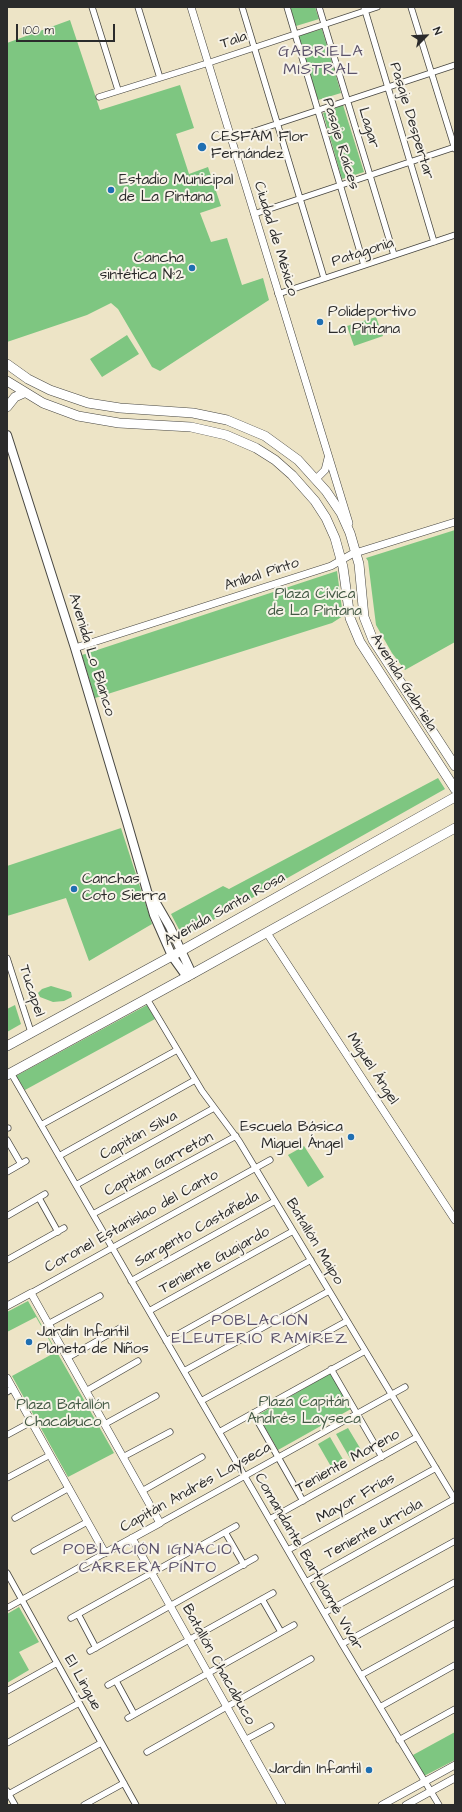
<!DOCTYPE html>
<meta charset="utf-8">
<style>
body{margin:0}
#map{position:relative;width:462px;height:1812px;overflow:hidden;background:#ede4c6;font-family:"Architects Daughter",sans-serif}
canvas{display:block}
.frame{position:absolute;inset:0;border:8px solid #2b2b2b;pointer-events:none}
.north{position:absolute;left:406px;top:16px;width:40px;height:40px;-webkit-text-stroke:3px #f7f3e8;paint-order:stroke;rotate:66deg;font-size:11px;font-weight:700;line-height:16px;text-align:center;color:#2b2b2b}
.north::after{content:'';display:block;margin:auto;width:14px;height:18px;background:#2b2b2b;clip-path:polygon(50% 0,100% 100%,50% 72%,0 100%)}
.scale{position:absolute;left:16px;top:24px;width:99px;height:18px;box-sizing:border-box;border:2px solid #2b2b2b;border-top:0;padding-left:5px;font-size:12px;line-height:14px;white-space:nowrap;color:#2b2b2b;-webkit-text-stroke:3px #f7f3e8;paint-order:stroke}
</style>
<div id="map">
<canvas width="462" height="1812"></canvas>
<div class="frame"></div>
<div class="north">N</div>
<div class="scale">100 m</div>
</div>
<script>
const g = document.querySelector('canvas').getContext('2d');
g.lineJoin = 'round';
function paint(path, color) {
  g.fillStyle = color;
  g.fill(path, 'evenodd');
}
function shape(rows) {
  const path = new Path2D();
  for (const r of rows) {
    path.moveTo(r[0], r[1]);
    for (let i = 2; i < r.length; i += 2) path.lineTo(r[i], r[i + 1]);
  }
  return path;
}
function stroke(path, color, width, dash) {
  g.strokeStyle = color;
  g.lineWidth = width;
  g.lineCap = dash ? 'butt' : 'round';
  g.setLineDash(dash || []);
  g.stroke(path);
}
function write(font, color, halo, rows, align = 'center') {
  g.font = font + ' "Architects Daughter",sans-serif';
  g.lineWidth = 4;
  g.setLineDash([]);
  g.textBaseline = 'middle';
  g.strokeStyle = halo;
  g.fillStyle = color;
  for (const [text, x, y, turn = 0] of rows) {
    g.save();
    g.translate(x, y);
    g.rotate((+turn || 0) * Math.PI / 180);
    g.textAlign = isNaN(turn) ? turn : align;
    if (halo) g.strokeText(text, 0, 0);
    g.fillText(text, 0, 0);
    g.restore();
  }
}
paint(shape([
 [290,7,315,7,319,19,296,26],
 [70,20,100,110,180,85,194,128,176,134,189,174,208,167,221,206,200,213,211,242,227,238,242,285,263,278,269,300,160,371,152,367,118,309,111,303,87,315,7,342,7,43],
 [322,29,341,93,318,100,298,36],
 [343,105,364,172,342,179,323,113],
 [376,317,383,336,354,346,347,326],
 [127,335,139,354,102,377,90,359],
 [455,530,455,642,405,670,392,653,376,625,368,561,366,558],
 [337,571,343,616,332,623,95,698,82,655],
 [438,778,445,789,183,937,171,914,223,886,229,889],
 [121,828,152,924,89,961,66,898,7,916,7,866],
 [51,986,71,992,72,997,64,1001,53,1002,40,997,38,993,42,989],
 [15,1005,21,1024,7,1032,7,1009],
 [147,1005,155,1019,25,1090,16,1076],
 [304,1146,324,1177,308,1187,288,1155],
 [28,1301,114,1453,68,1477,12,1376,56,1352,36,1317,7,1332,7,1312],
 [331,1373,351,1409,278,1450,258,1415],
 [348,1428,363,1453,351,1460,336,1434],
 [330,1437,345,1463,333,1470,318,1444],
 [19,1607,39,1642,19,1652,29,1670,7,1683,7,1614],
 [455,1732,455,1760,424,1776,413,1755]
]), '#7ec681');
const minor = shape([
 [92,7,118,90],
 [138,7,160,78],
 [242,7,324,278],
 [287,7,364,265],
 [319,7,394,255],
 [364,7,434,242],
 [411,7,455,149],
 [99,97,208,63,377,7],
 [231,139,455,65],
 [254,214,455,147],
 [278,294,455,235],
 [7,958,31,1032],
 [147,999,202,1091,239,1141,455,1500],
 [11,1073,342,1644,439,1805],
 [41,1125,177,1050],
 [7,1128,8,1128],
 [7,1140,21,1164],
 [59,1156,195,1080],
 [7,1172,26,1161],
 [76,1185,214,1108],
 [39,1198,58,1232],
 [93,1214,236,1136],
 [7,1216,45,1194],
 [7,1260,64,1228],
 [131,1281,275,1201],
 [31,1293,270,1160],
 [149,1311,293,1231],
 [48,1324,100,1296],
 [166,1341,311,1260],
 [67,1358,120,1328],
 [331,1369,382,1457],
 [184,1371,329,1291],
 [86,1391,138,1361],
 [7,1392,13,1388],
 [201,1401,347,1321],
 [253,1413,303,1501],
 [105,1424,156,1396],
 [219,1432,365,1351],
 [7,1435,31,1422],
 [123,1457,170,1432],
 [7,1478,50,1455],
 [142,1491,202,1457],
 [15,1518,69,1488],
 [270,1519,417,1437],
 [160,1523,405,1387],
 [225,1532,244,1565],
 [288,1550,436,1468],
 [34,1551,87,1522],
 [7,1573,136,1805],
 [306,1582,454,1499],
 [262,1599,281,1632],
 [7,1608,105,1553],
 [324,1613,455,1541],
 [78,1614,96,1648],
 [71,1618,236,1526],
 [342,1644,455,1582],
 [90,1651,255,1558],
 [361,1675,455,1623],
 [116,1681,134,1714],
 [108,1685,273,1593],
 [7,1691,57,1663],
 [380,1707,455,1665],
 [128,1718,294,1625],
 [245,1740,271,1726],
 [399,1740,455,1709],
 [7,1743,79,1703],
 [147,1752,311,1659],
 [7,1791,15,1805],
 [7,1795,101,1743],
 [84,1805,124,1783]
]);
const tertiary = shape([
 [191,7,349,523],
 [316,479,325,470,328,458],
 [75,648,331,566,352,554,455,522],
 [267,933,455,1220],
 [7,1306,31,1293,160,1523,105,1553,7,1378],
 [132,1538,282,1805],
 [382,1805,455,1765],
 [406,1805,455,1778]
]);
const secondary = shape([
 [7,435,75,648,127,822,154,915,172,956,187,977],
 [152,896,170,927,192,974]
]);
const primary = shape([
 [7,364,28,379,50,390,88,403,120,408,193,413,227,420,265,436,298,460,326,491,341,513,350,533,359,564,364,617,373,640,455,766],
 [7,381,43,403,78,416,119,423,191,427,226,435,256,448,275,460,292,475,315,501,326,518,335,538,343,567,350,618,360,642,455,789],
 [7,407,15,397,24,393],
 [7,1046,181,951,455,797],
 [7,1075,192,974,455,828]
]);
stroke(minor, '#484742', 7);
stroke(tertiary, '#484742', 8);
stroke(secondary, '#484742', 10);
stroke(primary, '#484742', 10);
stroke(minor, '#fff', 5.5);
stroke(tertiary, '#fff', 7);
stroke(secondary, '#fff', 8);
stroke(primary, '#fff', 9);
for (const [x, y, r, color] of [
 [202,147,5,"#1f6fb2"],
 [111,190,4,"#1f6fb2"],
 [192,268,4,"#1f6fb2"],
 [320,322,4,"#1f6fb2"],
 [74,889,4,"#1f6fb2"],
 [351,1137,4,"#1f6fb2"],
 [29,1342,4,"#1f6fb2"],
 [369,1770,4,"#1f6fb2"]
]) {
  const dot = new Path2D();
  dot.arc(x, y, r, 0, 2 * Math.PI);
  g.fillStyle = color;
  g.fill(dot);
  stroke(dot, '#f7f3e8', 1.5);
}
write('15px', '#2b2b2b', '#f7f3e8', [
 ["Tala",234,41,-19],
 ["Pasaje Despertar",411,121,73],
 ["Lagar",368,128,73],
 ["Pasaje Raíces",340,144,73],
 ["Ciudad de México",275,239,73],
 ["Patagonia",363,253,-18],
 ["Aníbal Pinto",262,575,-18],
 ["Avenida Lo Blanco",91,655,73],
 ["Avenida Gabriela",403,683,58],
 ["Avenida Santa Rosa",225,910,-29],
 ["Tucapel",31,991,72],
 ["Miguel Ángel",372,1069,57],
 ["Capitán Silva",139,1136,-29],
 ["Capitán Garretón",159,1165,-28],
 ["Coronel Estanislao del Canto",132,1222,-29],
 ["Sargento Castañeda",197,1230,-29],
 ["Batallón Maipo",314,1242,59],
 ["Teniente Guajardo",215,1261,-29],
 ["Teniente Moreno",348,1462,-29],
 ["Capitán Andrés Layseca",196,1488,-29],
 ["Mayor Frías",356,1499,-29],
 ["Teniente Urriola",374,1530,-29],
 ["Comandante Bartolomé Vivar",308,1562,60],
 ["Batallón Chacabuco",218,1665,61],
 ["El Lingue",82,1683,61]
]);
write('15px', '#2b2b2b', '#f7f3e8', [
 ["CESFAM Flor",211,138],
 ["Fernández",211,155],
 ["Estadio Municipal",119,181],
 ["de La Pintana",119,198],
 ["Cancha",184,259,"right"],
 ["sintética N°2",184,276,"right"],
 ["Polideportivo",328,313],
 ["La Pintana",328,330],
 ["Canchas",82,880],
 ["Coto Sierra",82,897],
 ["Escuela Básica",343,1128,"right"],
 ["Miguel Ángel",343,1145,"right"],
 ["Jardín Infantil",37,1333],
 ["Planeta de Niños",37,1350],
 ["Jardin Infantil",361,1770,"right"]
], 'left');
write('15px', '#445a45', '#f7f3e8', [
 ["Plaza Cívica",315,595],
 ["de La Pintana",315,612],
 ["Plaza Capitán",304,1403],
 ["Andrés Layseca",304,1420],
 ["Plaza Batallón",63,1406],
 ["Chacabuco",63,1423]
]);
g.letterSpacing = '1px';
write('16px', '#5c536b', '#f7f3e8', [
 ["GABRIELA",321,53],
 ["MISTRAL",321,71],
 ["POBLACIÓN",260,1322],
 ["ELEUTERIO RAMÍREZ",260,1340],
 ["POBLACIÓN IGNACIO",148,1551],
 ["CARRERA PINTO",148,1569]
]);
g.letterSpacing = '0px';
</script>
